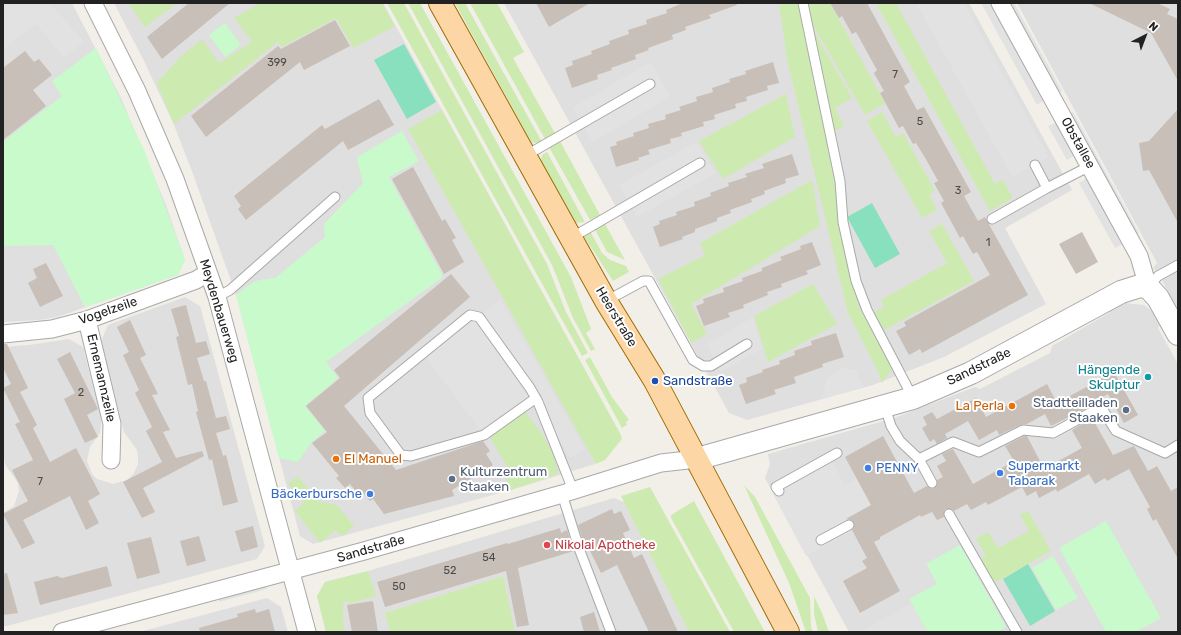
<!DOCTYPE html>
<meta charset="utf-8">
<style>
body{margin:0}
#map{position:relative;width:1181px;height:635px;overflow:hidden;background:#f2efe9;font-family:Rubik,sans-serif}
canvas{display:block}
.frame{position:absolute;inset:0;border:4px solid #222;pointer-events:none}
.north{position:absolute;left:1125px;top:16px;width:40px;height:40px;-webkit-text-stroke:3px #fff;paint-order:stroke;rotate:42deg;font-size:11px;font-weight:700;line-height:16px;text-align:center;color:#222}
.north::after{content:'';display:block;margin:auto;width:14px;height:18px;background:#222;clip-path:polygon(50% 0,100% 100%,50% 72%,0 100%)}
</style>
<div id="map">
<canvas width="1181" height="635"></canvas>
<div class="frame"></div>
<div class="north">N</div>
</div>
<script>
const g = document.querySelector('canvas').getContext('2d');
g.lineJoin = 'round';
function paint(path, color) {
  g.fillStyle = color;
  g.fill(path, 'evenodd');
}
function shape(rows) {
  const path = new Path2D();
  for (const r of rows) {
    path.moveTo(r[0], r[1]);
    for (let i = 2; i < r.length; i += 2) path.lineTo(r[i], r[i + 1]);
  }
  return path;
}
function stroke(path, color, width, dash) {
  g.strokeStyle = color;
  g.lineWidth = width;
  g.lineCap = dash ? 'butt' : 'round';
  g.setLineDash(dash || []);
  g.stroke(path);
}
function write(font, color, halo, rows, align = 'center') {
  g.font = font + ' Rubik,sans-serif';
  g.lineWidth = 4;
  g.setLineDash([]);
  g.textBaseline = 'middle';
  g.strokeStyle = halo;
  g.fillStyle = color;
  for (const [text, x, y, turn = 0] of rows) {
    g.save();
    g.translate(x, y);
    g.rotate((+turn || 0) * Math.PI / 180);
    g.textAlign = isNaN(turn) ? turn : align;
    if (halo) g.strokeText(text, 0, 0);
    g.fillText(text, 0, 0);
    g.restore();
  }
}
paint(shape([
 [3,3,72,3,121,98,166,205,185,260,178,275,57,317,39,320,3,322],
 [114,3,383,3,519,249,601,449,595,464,511,490,313,544,300,536,236,295,193,174,174,125,144,61],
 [504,3,969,3,1072,190,1005,228,1046,304,944,357,873,385,747,420,729,413],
 [1017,3,1178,3,1178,306,1175,306,1159,274,1153,268,1157,263],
 [185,297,200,306,265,546,257,559,3,627,3,513,14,506,19,491,18,483,6,466,3,456,3,347,29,345,69,339,83,347,101,418,101,425,100,433,90,447,87,461,92,474,97,479,113,484,127,480,134,473,138,464,138,456,137,450,124,432,101,341,108,325],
 [1125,303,1144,305,1154,313,1161,323,1158,328,1178,364,1178,632,849,632,765,478,770,464,768,454,894,418,975,387,980,389,1050,353,1052,346,1109,313,1110,308],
 [614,498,631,505,730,632,326,632,317,596,325,582,368,571],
 [267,598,281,607,288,632,139,632]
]), '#e0dfdf');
paint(shape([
 [128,3,177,3,145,27],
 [260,3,382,3,395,26,353,48,336,18,282,47,278,42,174,124,157,83,181,56,202,39,219,63,252,42,234,18],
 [387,3,404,3,547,264,566,312,588,353,582,356],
 [408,3,420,3,571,277,591,329,586,333,595,349,591,351,573,318,552,265],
 [455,3,465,3,542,142,533,143,530,140],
 [470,3,497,3,524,52,513,58,556,135,546,141],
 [779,3,799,3,833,161,843,238,859,307,892,369,882,383,878,371,848,313,787,59],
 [806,3,830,3,885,103,865,115,809,18],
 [876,3,896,3,995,184,1003,180,1013,198,990,211],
 [809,23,852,98,835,108,844,126,835,131],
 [786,94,795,137,723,179,699,141],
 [442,110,621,435,622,439,605,460,596,464,408,129],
 [882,112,896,137,903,133,935,191,929,195,937,210,922,218,867,121],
 [560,141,600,215,590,220,549,147],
 [547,152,585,222,576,223,541,161,542,155],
 [812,180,820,226,691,304,707,334,691,343,658,279,705,255,700,243],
 [601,224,605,224,625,260,607,252,594,228],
 [942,224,974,281,884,330,873,313,884,307,881,300,947,263,929,231],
 [589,229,602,253,610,260,626,266,629,272,613,281,583,235],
 [813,284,837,324,768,362,754,316],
 [590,357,612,397,629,420,626,422,627,425,622,428,585,360],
 [525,412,541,432,553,454,558,471,557,474,511,490,503,473,509,469,489,436],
 [298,476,318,501,337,505,354,526,342,536,336,530,320,543,295,511,304,503,288,484],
 [744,485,755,497,810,598,811,627,813,632,806,632,789,583],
 [650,487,724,621,730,632,689,632,621,496],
 [694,501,765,632,734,632,671,518,671,515],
 [1028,511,1051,551,994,583,980,559,986,556,976,538,988,532,998,548,1029,531,1020,515],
 [368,571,376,596,352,603,345,601,343,606,344,632,326,632,317,596,325,582],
 [503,576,515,632,390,632,385,613],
 [814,596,822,613,829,632,818,632,814,614]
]), '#cdebb0');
paint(shape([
 [225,23,241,45,225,57,209,35],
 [96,48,145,152,185,260,178,275,85,307,53,245,3,246,3,142,62,96,52,81],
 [402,131,419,161,389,177,443,277,326,362,338,378,305,406,325,431,311,443,298,462,279,458,236,295,255,281,275,278,325,237,324,224,363,183,357,160,359,156],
 [1106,521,1161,618,1136,632,1106,632,1059,548],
 [960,545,1006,627,997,632,927,632,909,599,937,584,926,564],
 [1053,556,1078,598,1056,610,1032,568]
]), '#c8facc');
paint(shape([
 [404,44,436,102,407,119,374,60],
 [872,203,900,254,875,268,847,217],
 [1028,564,1055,611,1030,626,1003,579]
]), '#88e0be');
paint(shape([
 [3,3,50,3,84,42,64,58,36,24,3,50],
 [916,3,964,3,1049,157,1012,177],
 [981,3,993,3,1046,99,1037,105],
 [1008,3,1014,3,1062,91,1058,93],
 [650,62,671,96,593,142,572,108],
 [1073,112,1139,233,1135,235,1069,114],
 [1059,121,1077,154,1067,160,1048,126],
 [696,142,716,173,637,217,619,185],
 [1089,177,1125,243,1115,248,1079,183],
 [500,299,585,449,570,458,535,398,484,435,423,354,470,315,479,317],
 [753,317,762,349,720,372,707,344],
 [843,368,856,370,863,387,822,399,826,381,831,374],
 [831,460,845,485,857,479,871,505,846,519,852,531,806,556,772,492],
 [265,583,267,589,219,602,218,596],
 [911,603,927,632,860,632]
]), '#e2e2e2');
paint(shape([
 [189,3,230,3,162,59,147,37],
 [536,3,590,3,549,27],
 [683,3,736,3,737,5,709,15,711,18,685,27,686,30,672,35,673,39,648,48,649,50,635,55,636,59,611,68,612,70,597,75,598,79,572,88,565,68,573,65,572,61,592,54,591,51,610,44,609,41,629,34,628,30,647,24,646,20,667,13,666,10],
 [830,3,867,3,910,82,904,86,917,110,924,107,971,192,964,196,978,221,985,217,1028,295,922,353,920,349,909,355,896,331,906,326,904,322,990,275,977,252,973,254,963,236,960,238,941,203,944,201,934,183,938,181,927,161,916,143,913,144,903,126,899,128,880,93,884,91,874,73,877,70,856,32,852,34,842,16,839,18],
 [1089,3,1157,3,1170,9,1167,14,1178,19,1178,81,1151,33],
 [335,20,350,46,304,70,300,62,206,137,191,116,278,46,281,49],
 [25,51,34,62,39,59,52,75,33,90,46,106,3,140,3,68],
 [773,62,779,83,767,86,768,90,746,97,747,101,735,104,736,108,714,115,715,119,703,122,704,126,681,133,682,136,670,139,671,143,648,150,650,154,638,158,639,160,616,167,610,147,617,145,616,142,634,136,633,133,649,128,648,124,666,119,665,115,681,110,679,107,697,101,696,97,713,92,712,88,730,82,729,79,746,74,745,71],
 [379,99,394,125,348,150,343,141,246,220,238,209,241,206,234,196,322,125,325,129],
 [1178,109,1178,223,1149,170,1143,171,1139,143,1149,141],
 [792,154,799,175,785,179,786,183,764,191,765,194,751,199,752,202,730,210,731,213,717,218,717,221,695,229,695,232,682,237,683,239,660,247,653,227,660,224,659,221,677,215,676,212,695,206,694,202,711,196,710,193,729,186,728,183,747,177,745,174,764,168,762,164],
 [413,167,442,221,445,219,456,238,452,240,464,262,444,274,392,179],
 [1082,232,1098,262,1076,274,1059,244],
 [812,242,821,265,806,271,808,274,781,284,782,287,767,292,768,295,743,305,744,308,728,313,730,317,704,326,696,306,704,303,703,299,724,292,723,288,743,281,742,278,762,271,762,268,782,260,780,257,801,249,800,246],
 [46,263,63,296,40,307,28,283,37,278,33,269],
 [451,274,470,297,344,406,396,470,483,441,490,451,486,454,493,465,452,490,454,496,384,514,373,499,370,501,361,491,358,494,350,484,345,488,336,478,339,476,312,443,327,432,306,406,340,378,334,370],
 [186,305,196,343,206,341,210,354,197,358,204,381,206,381,216,418,226,416,230,429,216,433,223,456,209,460,196,412,198,411,192,384,188,385,176,337,179,336,171,309],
 [130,320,146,355,140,358,158,394,152,395,170,430,163,432,176,458,202,451,204,456,143,488,155,512,142,518,123,482,162,462,146,431,152,427,135,393,139,390,123,355,129,352,117,327],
 [836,333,844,357,822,364,823,367,794,377,796,383,774,390,776,394,746,404,739,385,747,382,746,378,763,372,762,370,780,364,779,361,795,355,794,351,812,345,811,341],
 [3,344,7,344,28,388,20,392,37,425,33,428,50,462,76,448,100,494,88,501,99,523,86,530,70,496,23,520,35,543,22,549,3,514,28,501,12,470,33,460,15,424,20,422,3,388,11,384,3,368],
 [70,352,98,409,87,415,98,437,85,443,64,399,75,393,57,359],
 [1114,372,1138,415,1124,423,1108,394,1086,407,1087,408,1051,426,1045,414,1027,424,1020,425,999,435,997,430,979,440,968,421,945,434,947,438,937,444,934,439,930,442,922,428,927,425,923,417,932,412,937,419,976,398,986,417,1047,384,1057,403],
 [1092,418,1113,455,1134,446,1148,471,1157,466,1171,491,1178,487,1178,559,1156,519,1153,521,1147,509,1150,507,1129,469,1107,481,1105,478,1095,484,1089,474,1057,492,1056,489,1039,498,1036,491,1027,496,1022,487,988,505,986,502,971,510,967,504,954,511,952,509,946,509,944,511,944,517,937,520,932,512,921,517,920,515,880,537,880,539,874,542,900,591,860,613,843,581,867,568,862,561,867,558,852,530,854,528,854,523,852,520,846,519,871,505,845,457,883,436,914,493,927,486,932,489,937,486,937,480,943,477,937,466,946,461,942,454,953,449,973,484,1014,461,1005,446,1024,436,1027,436,1044,469,1082,448,1072,430],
 [226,455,238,502,223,506,212,459],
 [612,509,614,514,621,511,630,530,623,533,634,558,642,554,678,632,649,632,617,565,601,573,587,545,585,546,578,525],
 [253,526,258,547,241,552,235,531],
 [560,528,561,533,567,530,574,551,518,568,529,625,517,627,506,571,385,607,377,582,507,543,508,544],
 [199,536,206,561,187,566,180,541],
 [151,537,160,573,137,579,127,543],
 [107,566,112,586,40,605,34,582,57,576,62,578],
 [7,573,18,613,3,615,3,574],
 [373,601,378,632,352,632,347,605],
 [255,609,256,613,269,609,275,632,200,632,199,628,238,617,237,614],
 [594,612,600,632,584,632,580,617]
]), '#c7bfb8');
const service = shape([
 [803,3,840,181,843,222,856,281,867,310,913,398],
 [525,156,650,84],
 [1035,165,1047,188,1090,166],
 [992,219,1047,188],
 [571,238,700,163],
 [1148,287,1158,276,1178,265],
 [217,297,230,290,335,197],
 [606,301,643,281,649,281,693,360,703,366,711,366,747,344],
 [536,398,484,435,411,456,401,455,370,413,368,398,470,315,479,317,530,388,538,402,573,490],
 [885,407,891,426,900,441,919,459,932,483],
 [919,459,953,442,979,452,1023,430,1053,433,1101,407,1116,431,1165,453,1178,445],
 [779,491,776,487,837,453],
 [562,494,580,551,611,632],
 [949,514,1017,632],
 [821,540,849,525]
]);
const minor = shape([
 [93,3,137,91,175,179,217,297,307,632],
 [1000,3,1139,256,1148,287],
 [87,320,112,424,111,460],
 [3,334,52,329,87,320,196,280,208,273],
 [62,632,364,551,562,494,661,463,697,459]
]);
const tertiary = shape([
 [697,459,913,398,971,373,1121,292,1140,286,1148,287,1158,298,1178,334]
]);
const primary = shape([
 [440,3,606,301,655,381,788,632]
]);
stroke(service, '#a9a9a9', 11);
stroke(minor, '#a9a9a9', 19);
stroke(tertiary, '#a9a9a9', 24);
stroke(primary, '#a06b00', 24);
stroke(service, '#fff', 9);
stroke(minor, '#fff', 17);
stroke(tertiary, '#fff', 22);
stroke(primary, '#fcd6a4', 22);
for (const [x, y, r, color] of [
 [1148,377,4,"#0f9aa8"],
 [655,381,4,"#1a4fb4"],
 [1012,406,4,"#e8710a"],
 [1126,410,4,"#5c6f8a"],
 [336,459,4,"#e8710a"],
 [868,468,4,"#3f7fe0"],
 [1000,473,4,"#3f7fe0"],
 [452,479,4,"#5c6f8a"],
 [370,494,4,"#3f7fe0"],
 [547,545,4,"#e0444e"]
]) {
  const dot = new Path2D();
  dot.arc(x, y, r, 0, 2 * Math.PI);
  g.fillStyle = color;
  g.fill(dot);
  stroke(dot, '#fff', 1.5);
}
write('11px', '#4b4948', null, [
 ["399",277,63],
 ["7",895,75],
 ["5",920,122],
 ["3",958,191],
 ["1",988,243],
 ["2",81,393],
 ["7",40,482],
 ["54",489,558],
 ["52",450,571],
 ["50",399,587]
]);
write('13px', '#222', '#fff', [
 ["Obstallee",1078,143,61],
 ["Vogelzeile",108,311,-19],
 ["Meydenbauerweg",219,311,73],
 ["Heerstraße",616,317,59],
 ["Sandstraße",979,367,-26],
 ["Ernemannzeile",101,378,77],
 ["Sandstraße",371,549,-16]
]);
write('13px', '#0d838f', '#fff', [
 ["Hängende",1140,370],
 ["Skulptur",1140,385]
], 'right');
write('13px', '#164399', '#fff', [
 ["Sandstraße",663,381]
], 'left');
write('13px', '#4e5e75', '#fff', [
 ["Stadtteilladen",1118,403],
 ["Staaken",1118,418],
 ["Kulturzentrum",460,472,"left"],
 ["Staaken",460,487,"left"]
], 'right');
write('13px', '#c56008', '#fff', [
 ["La Perla",1004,406],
 ["El Manuel",344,459,"left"]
], 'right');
write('13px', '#366cbe', '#fff', [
 ["Supermarkt",1008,466],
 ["Tabarak",1008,481],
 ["PENNY",876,468],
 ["Bäckerbursche",362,494,"right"]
], 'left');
write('13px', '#be3a42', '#fff', [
 ["Nikolai Apotheke",555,545]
], 'left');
</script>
